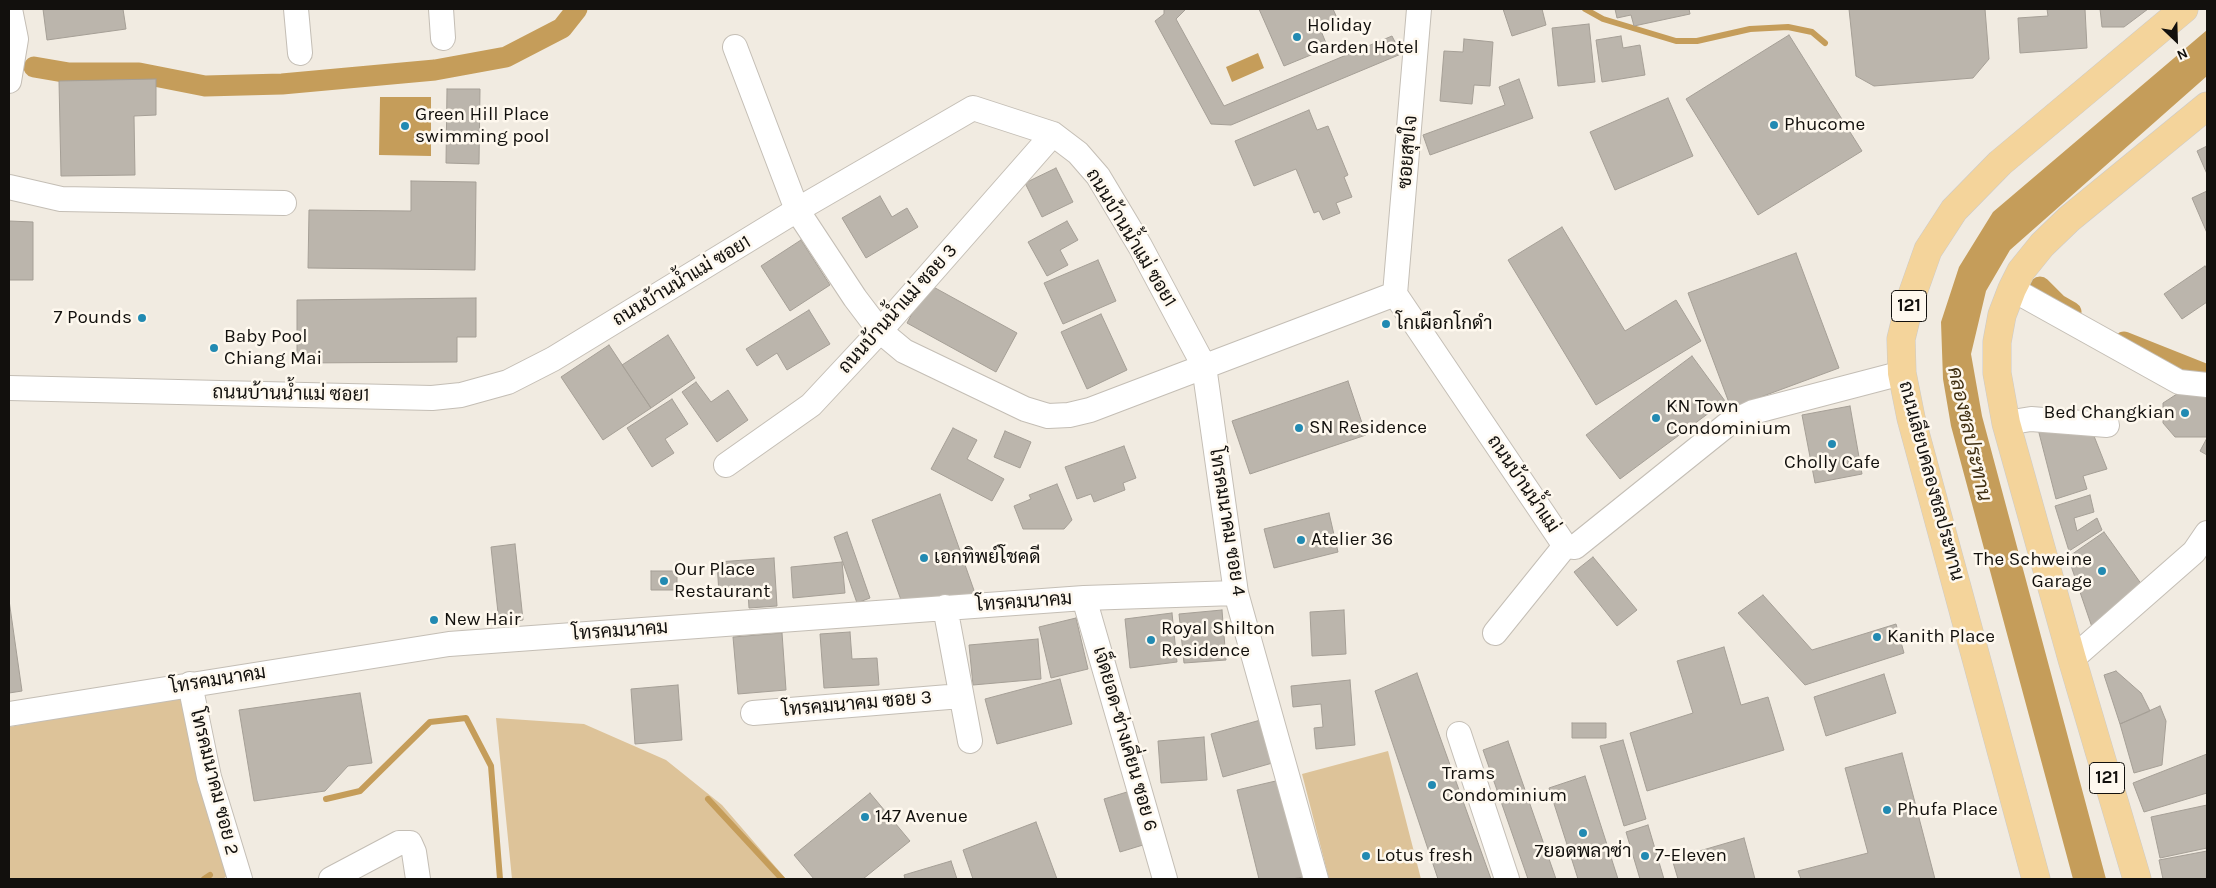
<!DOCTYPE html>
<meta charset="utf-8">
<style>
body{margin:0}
#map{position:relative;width:2216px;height:888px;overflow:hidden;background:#f1ebe1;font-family:Karla,sans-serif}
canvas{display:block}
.frame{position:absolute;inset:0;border:10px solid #12100d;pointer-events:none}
.north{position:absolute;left:2151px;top:15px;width:50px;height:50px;-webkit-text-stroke:4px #fef8ee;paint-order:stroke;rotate:156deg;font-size:14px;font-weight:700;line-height:20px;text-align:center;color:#12100d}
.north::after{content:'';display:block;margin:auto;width:18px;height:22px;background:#12100d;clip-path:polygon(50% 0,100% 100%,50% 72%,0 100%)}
</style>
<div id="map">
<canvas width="2216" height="888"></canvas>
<div class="frame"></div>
<div class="north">N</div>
</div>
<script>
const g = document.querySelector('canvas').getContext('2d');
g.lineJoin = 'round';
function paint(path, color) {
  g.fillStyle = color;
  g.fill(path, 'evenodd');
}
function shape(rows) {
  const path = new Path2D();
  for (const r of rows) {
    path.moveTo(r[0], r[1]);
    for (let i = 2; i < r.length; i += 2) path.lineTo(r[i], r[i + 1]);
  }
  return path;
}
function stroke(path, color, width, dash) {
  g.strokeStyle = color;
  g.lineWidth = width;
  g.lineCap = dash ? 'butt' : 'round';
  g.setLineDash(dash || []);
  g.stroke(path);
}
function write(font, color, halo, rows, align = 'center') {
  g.font = font + ' Karla,Sarabun,sans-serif';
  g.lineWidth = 5;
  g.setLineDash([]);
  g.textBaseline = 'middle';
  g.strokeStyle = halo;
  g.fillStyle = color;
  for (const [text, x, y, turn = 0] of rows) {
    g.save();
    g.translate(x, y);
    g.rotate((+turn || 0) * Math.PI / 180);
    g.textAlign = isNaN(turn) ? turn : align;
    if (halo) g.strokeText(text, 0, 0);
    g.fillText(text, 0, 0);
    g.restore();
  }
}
paint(shape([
 [185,695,228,875,223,879,9,879,9,727],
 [496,718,584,724,666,760,722,805,786,879,512,879],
 [1388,751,1421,879,1329,879,1302,774]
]), '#ddc399');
paint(shape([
 [2207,30,2207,76,2010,250,1986,291,1971,354,1982,416,2106,879,2073,879,1951,426,1943,379,1941,322,1959,267,1993,212],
 [1258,53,1264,68,1232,82,1226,67],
 [380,97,431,97,431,156,379,155]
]), '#c59d5a');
stroke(shape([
 [1585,9,1603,19,1676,41,1697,41,1750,29,1788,27,1812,32,1825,43],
 [326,799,360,791,430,722,466,718,491,766,500,879],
 [708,799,782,879],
 [204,879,210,875]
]), '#c59d5a', 6);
stroke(shape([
 [34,67,69,73,139,73,205,86,282,84,435,70,506,57,562,28,577,9],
 [2040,287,2057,304,2071,312],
 [2124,342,2207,375]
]), '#c59d5a', 21);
const building = shape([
 [43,9,123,9,126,29,47,40,43,9],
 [1164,9,1186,9,1176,19,1224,106,1392,36,1401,54,1231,125,1211,124,1155,21,1164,14,1164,9],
 [1259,9,1333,9,1337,18,1319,26,1328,48,1284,66,1259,9],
 [1503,9,1542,9,1546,25,1512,36,1503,9],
 [1615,9,1689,9,1690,14,1634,26,1631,15,1617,18,1615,9],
 [1849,9,1985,9,1989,59,1973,78,1874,86,1856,76,1849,9],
 [2047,9,2085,9,2087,48,2020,53,2018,18,2048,16,2047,9],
 [2100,9,2148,9,2124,27,2102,27,2100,9],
 [1589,24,1595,82,1558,86,1552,28,1589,24],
 [1789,35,1862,151,1758,215,1686,99,1789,35],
 [1621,36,1623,48,1640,45,1645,75,1602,82,1596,40,1621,36],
 [1464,39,1493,42,1490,86,1474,85,1472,104,1440,101,1444,51,1463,52,1464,39],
 [156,79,156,115,134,116,135,175,61,176,59,81,156,79],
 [1519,79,1533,118,1430,155,1423,135,1505,105,1499,87,1519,79],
 [447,89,480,89,479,164,446,163,447,89],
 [1668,98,1693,156,1615,190,1590,132,1668,98],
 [1309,110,1317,130,1328,126,1348,175,1344,177,1352,197,1336,203,1340,213,1323,220,1319,211,1314,213,1296,169,1254,186,1235,141,1309,110],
 [2207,146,2207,174,2197,151,2207,146],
 [1056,168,1073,202,1042,217,1025,183,1056,168],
 [411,181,476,182,475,270,308,268,309,210,411,211,411,181],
 [2207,191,2207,233,2192,198,2207,191],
 [880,196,892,217,907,208,918,227,866,258,842,218,880,196],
 [9,221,33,222,33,280,9,280,9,221],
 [1067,221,1078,240,1060,250,1068,265,1047,276,1028,242,1067,221],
 [1562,227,1625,331,1676,300,1701,341,1596,405,1508,260,1562,227],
 [801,240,830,285,790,311,761,266,801,240],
 [1796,253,1839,368,1731,408,1688,293,1796,253],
 [1098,260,1116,301,1063,324,1044,283,1098,260],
 [2205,266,2207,269,2207,302,2182,319,2164,294,2205,266],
 [928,284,1017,333,996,372,907,323,928,284],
 [476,298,476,337,457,337,457,362,297,363,297,300,476,298],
 [809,310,830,344,787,370,777,353,757,366,746,349,809,310],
 [1101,314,1127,370,1087,389,1061,332,1101,314],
 [668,335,695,378,651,408,622,365,668,335],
 [609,345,651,408,603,440,561,377,609,345],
 [1692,356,1725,401,1620,479,1586,435,1692,356],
 [1348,381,1366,435,1250,474,1232,421,1348,381],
 [696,382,711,402,728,390,748,420,717,442,682,392,696,382],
 [2180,392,2207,396,2207,437,2175,437,2163,423,2163,403,2180,392],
 [672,399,688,424,665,439,674,453,652,467,627,428,672,399],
 [1850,406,1862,474,1815,483,1802,415,1850,406],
 [953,428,977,440,967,459,1004,479,992,501,931,469,953,428],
 [2038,429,2094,436,2107,469,2083,476,2087,489,2056,499,2038,429],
 [1005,431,1031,442,1020,468,994,457,1005,431],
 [2207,438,2207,455,2200,451,2207,438],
 [1124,446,1136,478,1123,483,1125,490,1094,502,1091,494,1077,499,1065,467,1124,446],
 [1057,484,1072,520,1064,529,1023,529,1014,506,1031,499,1029,495,1057,484],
 [940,494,976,596,901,600,872,520,940,494],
 [2090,495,2094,512,2074,518,2077,531,2097,518,2102,530,2069,551,2055,506,2090,495],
 [1329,513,1338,552,1274,568,1264,529,1329,513],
 [847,532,870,598,857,603,834,537,847,532],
 [2104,532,2142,585,2093,630,2068,557,2104,532],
 [515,544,523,620,499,622,491,547,515,544],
 [1593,557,1637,610,1617,626,1574,572,1593,557],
 [774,558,777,606,749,608,748,592,719,594,717,562,774,558],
 [842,562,845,593,793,598,791,567,842,562],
 [651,571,677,571,677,590,651,590,651,571],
 [1763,595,1812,650,1896,624,1904,653,1805,685,1738,613,1763,595],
 [9,600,22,691,9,693,9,600],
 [1222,610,1226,660,1184,663,1179,614,1222,610],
 [1344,610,1346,654,1312,656,1310,612,1344,610],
 [1172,613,1177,662,1130,668,1125,619,1172,613],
 [1076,618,1088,669,1051,678,1039,627,1076,618],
 [850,632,852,659,877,658,879,685,824,688,820,634,850,632],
 [782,633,786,690,738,694,733,637,782,633],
 [1038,639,1041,679,973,685,969,645,1038,639],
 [1724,647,1741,705,1768,697,1784,750,1647,791,1630,733,1693,713,1677,661,1724,647],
 [2116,671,2141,693,2150,711,2120,724,2104,675,2116,671],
 [1417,673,1491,879,1438,879,1375,691,1417,673],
 [1884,674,1896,713,1826,736,1814,697,1884,674],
 [1060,679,1072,724,997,744,985,699,1060,679],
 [1350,680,1355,745,1316,749,1314,728,1323,727,1321,704,1293,707,1291,686,1350,680],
 [678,685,682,740,635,744,631,689,678,685],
 [360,693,372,763,348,766,325,791,254,801,239,710,360,693],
 [2160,706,2166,721,2162,765,2134,773,2120,724,2160,706],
 [1264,719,1276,762,1223,777,1211,734,1264,719],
 [1572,723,1606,723,1606,738,1572,738,1572,723],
 [1204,737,1207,780,1161,783,1158,741,1204,737],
 [1623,740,1646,819,1624,826,1600,746,1623,740],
 [1508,741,1556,879,1528,879,1483,750,1508,741],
 [1902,753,1935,879,1801,879,1798,871,1868,853,1845,768,1902,753],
 [2207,754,2207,793,2144,812,2133,783,2207,754],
 [1585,776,1618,879,1578,879,1549,788,1585,776],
 [1280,780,1303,877,1292,879,1259,879,1237,790,1280,780],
 [1127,792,1143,845,1120,852,1104,799,1127,792],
 [870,793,910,841,863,879,814,879,794,855,870,793],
 [2207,805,2207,848,2160,858,2151,817,2207,805],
 [1036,822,1057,879,973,879,963,850,1036,822],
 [1648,825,1664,879,1640,879,1626,832,1648,825],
 [1744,838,1755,879,1678,879,1672,859,1744,838],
 [2207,851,2207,879,2163,879,2159,860,2207,851],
 [951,861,957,879,905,879,904,875,951,861]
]);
paint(building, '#bbb5ac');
stroke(building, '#a59f96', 1);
const minor = shape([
 [296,9,300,53],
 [441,9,443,38],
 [735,47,797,210,855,298,880,331,904,351,1025,409,1048,416,1069,415,1090,410,1395,294],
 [9,81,16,39,10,9],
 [9,187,61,199,284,203],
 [2012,289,2179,382,2207,385],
 [1395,294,1565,546,1575,547,1728,424,1753,412,1902,373],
 [1395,294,1419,9],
 [9,388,432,398,461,395,508,382,553,359,797,210,973,108,1053,134,1078,153,1098,176,1140,246,1204,366,1236,593,1316,879],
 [2006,423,2031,419,2107,425],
 [726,465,811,405,880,331,1053,134],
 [1084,598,1165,879],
 [945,607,970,741],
 [1495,633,1565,546],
 [2072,659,2194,552,2207,533],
 [190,684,209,777,240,879],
 [753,713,961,696],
 [9,714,449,644,1084,598,1236,593],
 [1459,734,1507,879],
 [331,879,399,843,410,843,414,852,418,879]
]);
const primary = shape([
 [2036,879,1911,418,1902,373,1901,339,1911,298,1928,250,1954,210,2000,163,2184,9],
 [2137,879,2072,659,2006,423,1997,373,1997,342,2002,315,2012,289,2021,271,2042,245,2069,219,2207,106]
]);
stroke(minor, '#c4beb5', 26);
stroke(primary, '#cbcaca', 29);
stroke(minor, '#fff', 24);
stroke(primary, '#f4d49b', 28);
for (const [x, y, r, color] of [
 [1297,37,5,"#228ab2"],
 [1774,125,5,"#228ab2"],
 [405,126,5,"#228ab2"],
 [142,318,5,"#228ab2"],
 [1386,324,5,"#228ab2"],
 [214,348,5,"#228ab2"],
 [2185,413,5,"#228ab2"],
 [1656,418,5,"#228ab2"],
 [1299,428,5,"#228ab2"],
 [1832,444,5,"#228ab2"],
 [1301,540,5,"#228ab2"],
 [924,558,5,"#228ab2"],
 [2102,571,5,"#228ab2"],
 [664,581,5,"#228ab2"],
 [434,620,5,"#228ab2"],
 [1877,637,5,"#228ab2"],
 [1151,640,5,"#228ab2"],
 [1432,785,5,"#228ab2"],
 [1887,810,5,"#228ab2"],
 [865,817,5,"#228ab2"],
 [1583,833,5,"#228ab2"],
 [1366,856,5,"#228ab2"],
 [1645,856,5,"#228ab2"]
]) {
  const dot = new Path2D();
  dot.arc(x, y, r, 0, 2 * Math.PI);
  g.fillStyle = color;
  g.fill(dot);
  stroke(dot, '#fef8ee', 2);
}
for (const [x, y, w] of [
 [1909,306,35],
 [2107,778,35]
]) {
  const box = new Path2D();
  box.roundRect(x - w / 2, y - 15.5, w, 31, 4);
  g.fillStyle = '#fef8ee';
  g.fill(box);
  stroke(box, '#12100d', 1);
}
write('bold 18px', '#12100d', null, [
 ["121",1909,306],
 ["121",2107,778]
]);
write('19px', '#12100d', '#fef8ee', [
 ["Holiday",1307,26],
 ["Garden Hotel",1307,48],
 ["Green Hill Place",415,115],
 ["swimming pool",415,137],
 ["Phucome",1784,125],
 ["7 Pounds",132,318,"right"],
 ["โกเผือกโกดำ",1396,324],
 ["Baby Pool",224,337],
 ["Chiang Mai",224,359],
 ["KN Town",1666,407],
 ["Condominium",1666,429],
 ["Bed Changkian",2175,413,"right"],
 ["SN Residence",1309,428],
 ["Cholly Cafe",1832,463,"center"],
 ["Atelier 36",1311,540],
 ["เอกทิพย์โชคดี",934,558],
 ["The Schweine",2092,560,"right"],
 ["Garage",2092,582,"right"],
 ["Our Place",674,570],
 ["Restaurant",674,592],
 ["New Hair",444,620],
 ["Royal Shilton",1161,629],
 ["Residence",1161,651],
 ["Kanith Place",1887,637],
 ["Trams",1442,774],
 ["Condominium",1442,796],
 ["Phufa Place",1897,810],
 ["147 Avenue",875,817],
 ["7ยอดพลาซ่า",1583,852,"center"],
 ["Lotus fresh",1376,856],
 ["7-Eleven",1655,856]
], 'left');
write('19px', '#12100d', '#fef8ee', [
 ["ซอยสุขใจ",1408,152,-85],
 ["ถนนบ้านน้ำแม่ ซอย1",1131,238,59],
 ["ถนนบ้านน้ำแม่ ซอย1",682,281,-31],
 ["ถนนบ้านน้ำแม่ ซอย 3",898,309,-48],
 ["ถนนบ้านน้ำแม่ ซอย1",291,394,1],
 ["ถนนเลียบคลองชลประทาน",1931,481,75],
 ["ถนนบ้านน้ำแม่",1523,484,56],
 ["โทรคมนาคม ซอย 4",1227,522,81],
 ["โทรคมนาคม",1024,602,-4],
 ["โทรคมนาคม",620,631,-4],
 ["โทรคมนาคม",218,680,-9],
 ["โทรคมนาคม ซอย 3",857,704,-5],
 ["เจ็ดยอด-ช่างเคี่ยน ซอย 6",1125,739,74],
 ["โทรคมนาคม ซอย 2",214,782,76]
]);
write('italic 20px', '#402f11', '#fef8ee', [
 ["คลองชลประทาน",1969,434,77]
]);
</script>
